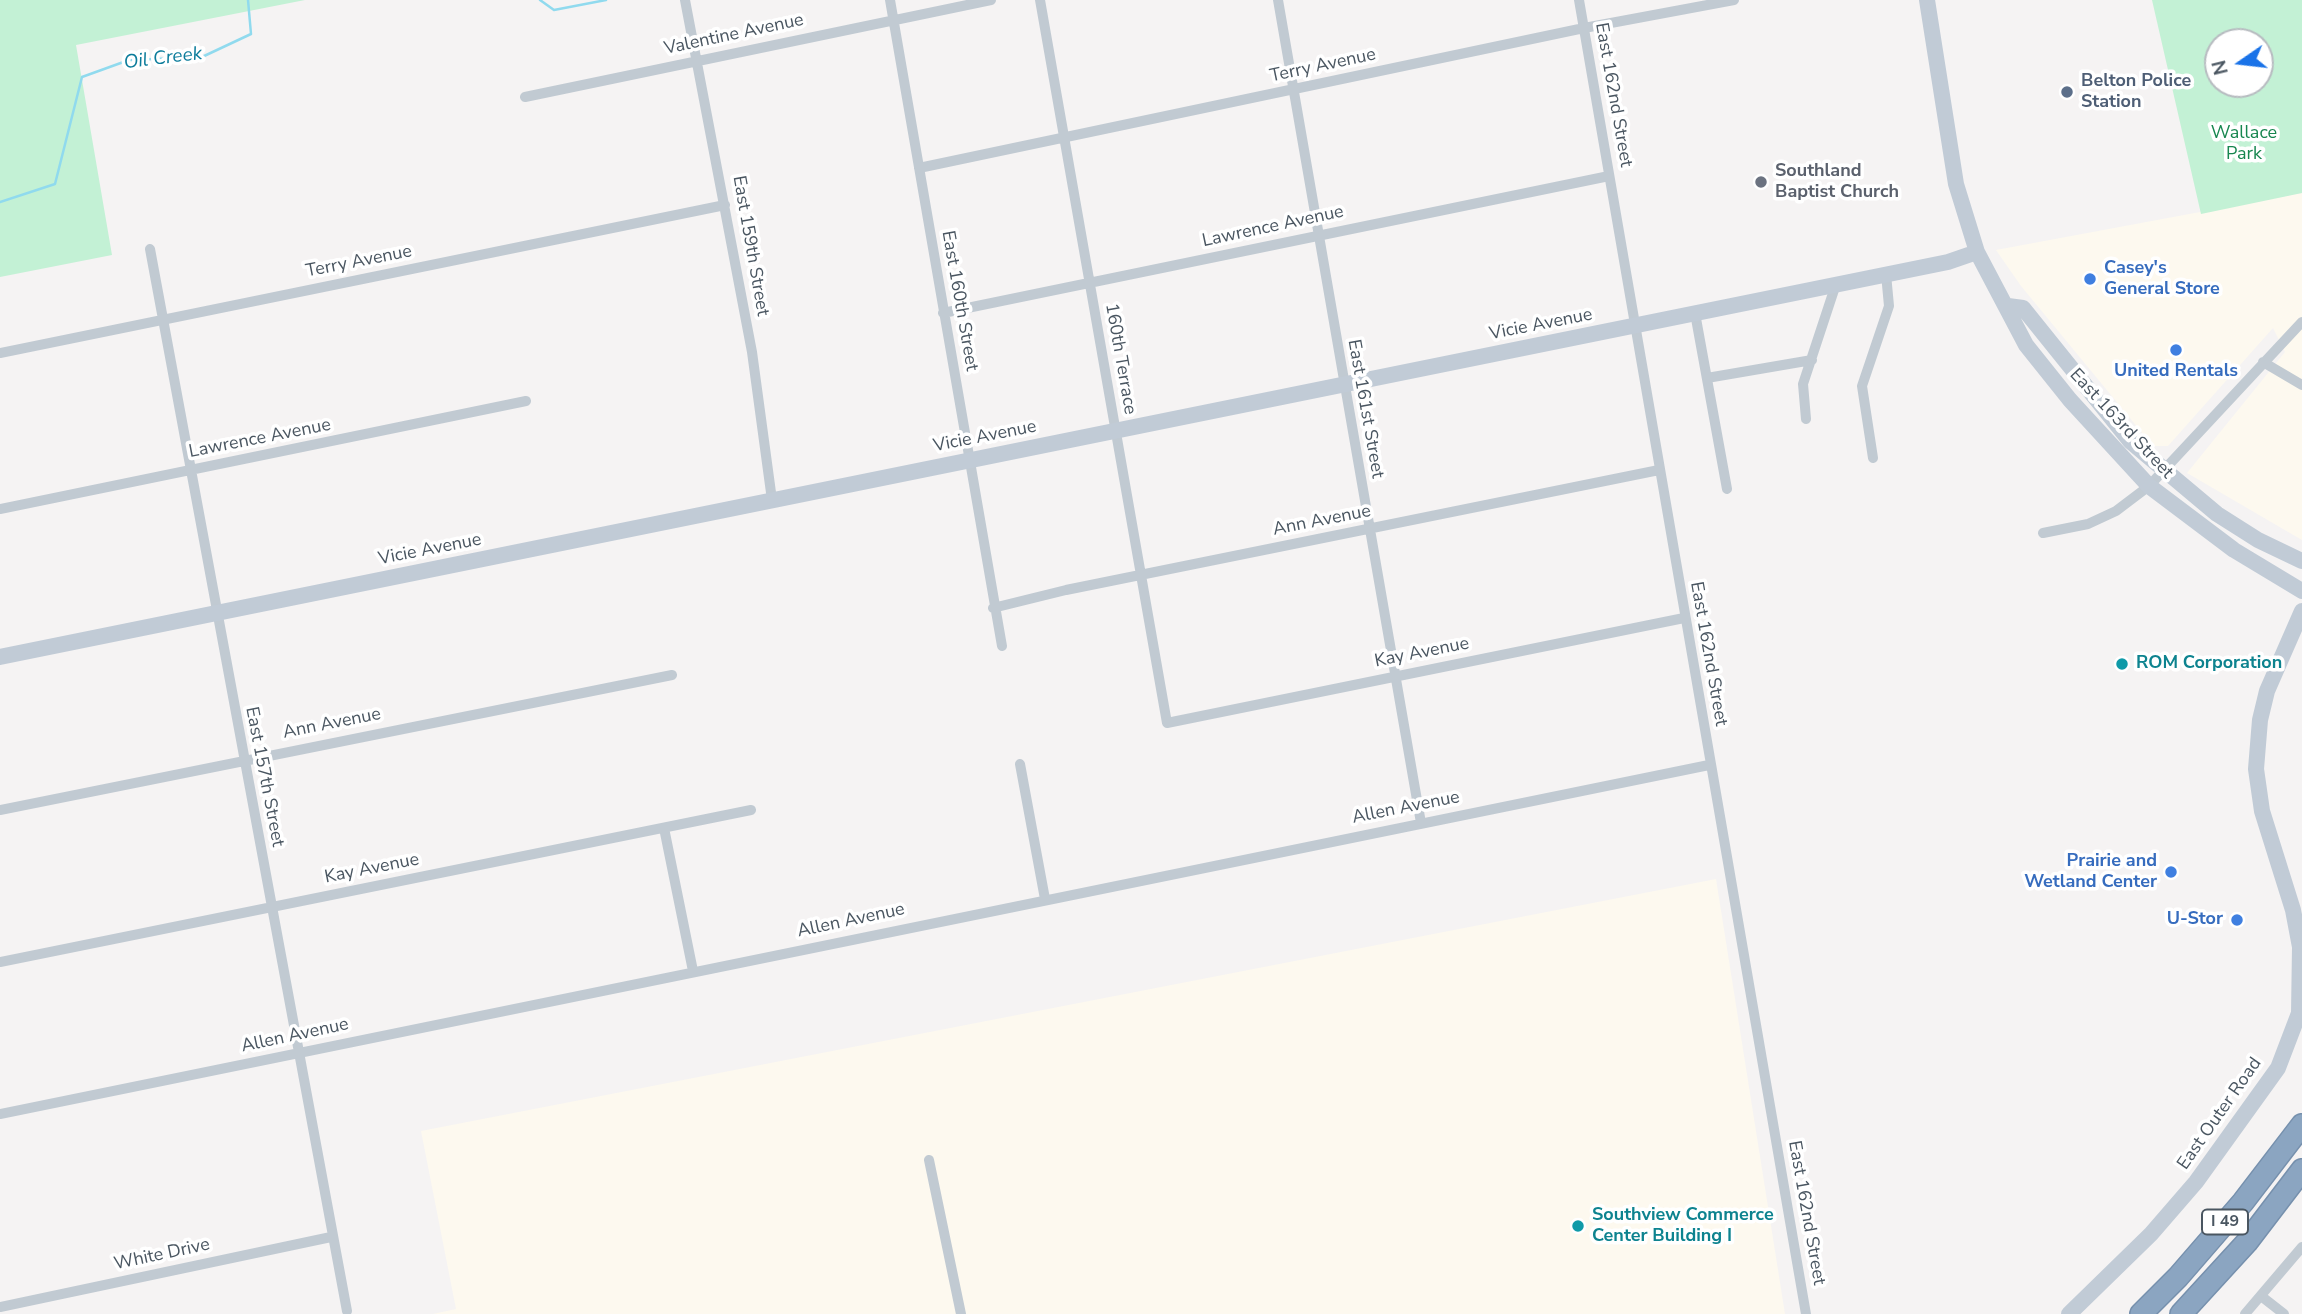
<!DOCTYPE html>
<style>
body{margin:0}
#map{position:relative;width:2302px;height:1314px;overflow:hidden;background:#f5f3f3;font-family:"Nunito Sans",sans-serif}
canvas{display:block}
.north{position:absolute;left:2204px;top:28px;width:70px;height:70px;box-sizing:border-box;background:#fff;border:2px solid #b7bbc0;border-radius:50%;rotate:256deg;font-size:19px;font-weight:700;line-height:28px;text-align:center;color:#4a5661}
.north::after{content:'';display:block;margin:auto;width:24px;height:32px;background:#1a73e8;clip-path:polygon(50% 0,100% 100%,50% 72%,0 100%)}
</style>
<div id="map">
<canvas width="2302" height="1314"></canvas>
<div class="north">N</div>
</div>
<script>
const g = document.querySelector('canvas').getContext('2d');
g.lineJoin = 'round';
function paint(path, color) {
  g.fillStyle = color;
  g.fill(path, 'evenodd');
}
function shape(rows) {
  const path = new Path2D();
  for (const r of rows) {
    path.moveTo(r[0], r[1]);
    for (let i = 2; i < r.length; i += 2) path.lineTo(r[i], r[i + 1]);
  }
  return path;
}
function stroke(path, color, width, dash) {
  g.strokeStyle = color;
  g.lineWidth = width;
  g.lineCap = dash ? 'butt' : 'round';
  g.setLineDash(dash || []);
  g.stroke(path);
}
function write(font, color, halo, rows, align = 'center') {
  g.font = font + ' "Nunito Sans",sans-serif';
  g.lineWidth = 7;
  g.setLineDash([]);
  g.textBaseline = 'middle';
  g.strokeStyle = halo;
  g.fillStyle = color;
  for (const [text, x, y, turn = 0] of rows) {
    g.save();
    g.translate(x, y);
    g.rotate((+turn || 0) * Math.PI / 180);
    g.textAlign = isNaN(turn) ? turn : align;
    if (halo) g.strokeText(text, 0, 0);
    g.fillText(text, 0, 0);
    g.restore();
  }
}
paint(shape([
 [2302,193,2302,540,2187,473,2285,352,2273,328,2168,446,2153,446,2021,286,1996,250],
 [1716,879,1785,1314,433,1314,456,1309,421,1131]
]), '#fdf9ef');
paint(shape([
 [0,0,305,0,76,45,112,255,0,277],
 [2152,0,2302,0,2302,193,2201,214],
 [2260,42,2260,84,2218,84,2218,42]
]), '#c3f1d5');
stroke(shape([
 [540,0,554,10,606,0],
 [0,202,55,184,82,77,129,60,202,57,251,34,248,0]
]), '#90daee', 2.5);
const highway = shape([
 [2141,1314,2178,1277,2243,1202,2302,1125],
 [2181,1314,2247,1242,2302,1170]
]);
stroke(highway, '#7690ad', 24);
stroke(shape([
 [685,0,752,352,772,500],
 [890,0,1002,646],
 [1040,0,1167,723,1684,618],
 [1278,0,1421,823],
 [1579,0,1806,1314],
 [525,97,991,0],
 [919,168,1584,28,1734,0],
 [150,249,347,1311],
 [943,313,1609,176],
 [1695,313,1727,489],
 [0,353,725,205],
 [2263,362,2302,385],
 [1707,378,1812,360],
 [1806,419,1803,384,1836,284],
 [1873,458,1862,386,1889,306,1886,274],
 [0,509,526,401],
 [2043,533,2088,524,2116,511,2149,486,2302,322],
 [993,608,1066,590,1659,470],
 [1020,764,1045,899],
 [0,810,672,675],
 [664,828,693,971],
 [0,962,751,810],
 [0,1114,1709,765],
 [929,1160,961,1314],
 [2261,1296,2284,1314],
 [0,1307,331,1237],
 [2245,1314,2302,1247]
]), '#c1cad2', 10);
stroke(shape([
 [1927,0,1956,184,1977,252,2026,345,2070,400,2149,486,2234,550,2302,591],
 [2008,306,2023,308,2130,441,2217,514,2258,540,2302,561],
 [0,657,1948,262,1977,252],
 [2069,1314,2151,1234,2196,1182,2278,1068,2299,1013,2300,947,2293,910,2262,811,2256,769,2260,720,2267,691,2302,611]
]), '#c1cbd6', 16);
stroke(highway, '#8ba5c1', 21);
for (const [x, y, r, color] of [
 [2067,92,7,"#5c6f8a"],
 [1761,182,7,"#6b7280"],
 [2090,279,7,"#3f7fe0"],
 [2176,350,7,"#3f7fe0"],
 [2122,664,7,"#0f9aa8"],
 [2171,872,7,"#3f7fe0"],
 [2237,920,7,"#3f7fe0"],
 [1578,1226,7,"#0f9aa8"]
]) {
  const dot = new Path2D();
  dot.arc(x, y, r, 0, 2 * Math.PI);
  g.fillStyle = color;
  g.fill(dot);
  stroke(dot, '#fff', 2.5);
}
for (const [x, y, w] of [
 [2225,1222,46]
]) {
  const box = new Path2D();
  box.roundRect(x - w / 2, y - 12.5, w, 25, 5);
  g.fillStyle = '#fff';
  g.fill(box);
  stroke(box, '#4a5661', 2);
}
write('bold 16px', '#4a5661', null, [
 ["I 49",2225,1222]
]);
write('18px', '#4a5661', '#fff', [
 ["Valentine Avenue",734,35,-12],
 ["Terry Avenue",1323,66,-12],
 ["East 162nd Street",1613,95,80],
 ["Lawrence Avenue",1273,227,-12],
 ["East 159th Street",750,246,80],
 ["Terry Avenue",359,262,-11],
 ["East 160th Street",959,301,80],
 ["Vicie Avenue",1541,325,-11],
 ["160th Terrace",1120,359,80],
 ["East 161st Street",1365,409,80],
 ["East 163rd Street",2121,424,47],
 ["Vicie Avenue",985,437,-11],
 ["Lawrence Avenue",260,439,-11],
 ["Ann Avenue",1322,521,-11],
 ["Vicie Avenue",430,550,-11],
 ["Kay Avenue",1422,653,-11],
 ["East 162nd Street",1708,654,80],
 ["Ann Avenue",332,724,-11],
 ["East 157th Street",264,777,79],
 ["Allen Avenue",1406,808,-11],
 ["Kay Avenue",372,869,-11],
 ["Allen Avenue",851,921,-12],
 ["Allen Avenue",295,1036,-12],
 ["East Outer Road",2220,1114,-55],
 ["East 162nd Street",1806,1213,80],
 ["White Drive",162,1255,-12]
]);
write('bold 18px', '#4e5e75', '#fff', [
 ["Belton Police",2081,82],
 ["Station",2081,103]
], 'left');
write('18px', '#17864f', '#fff', [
 ["Wallace",2244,134],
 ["Park",2244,155]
]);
write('bold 18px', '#5b616d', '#fff', [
 ["Southland",1775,172],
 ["Baptist Church",1775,193]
], 'left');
write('bold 18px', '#366cbe', '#fff', [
 ["Casey's",2104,269,"left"],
 ["General Store",2104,290,"left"],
 ["United Rentals",2176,372,"center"],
 ["Prairie and",2157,862],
 ["Wetland Center",2157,883],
 ["U-Stor",2223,920]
], 'right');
write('bold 18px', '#0d838f', '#fff', [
 ["ROM Corporation",2136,664],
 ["Southview Commerce",1592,1216],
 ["Center Building I",1592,1237]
], 'left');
write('italic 19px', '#0c7c9b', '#fff', [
 ["Oil Creek",163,59,-7]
]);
</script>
